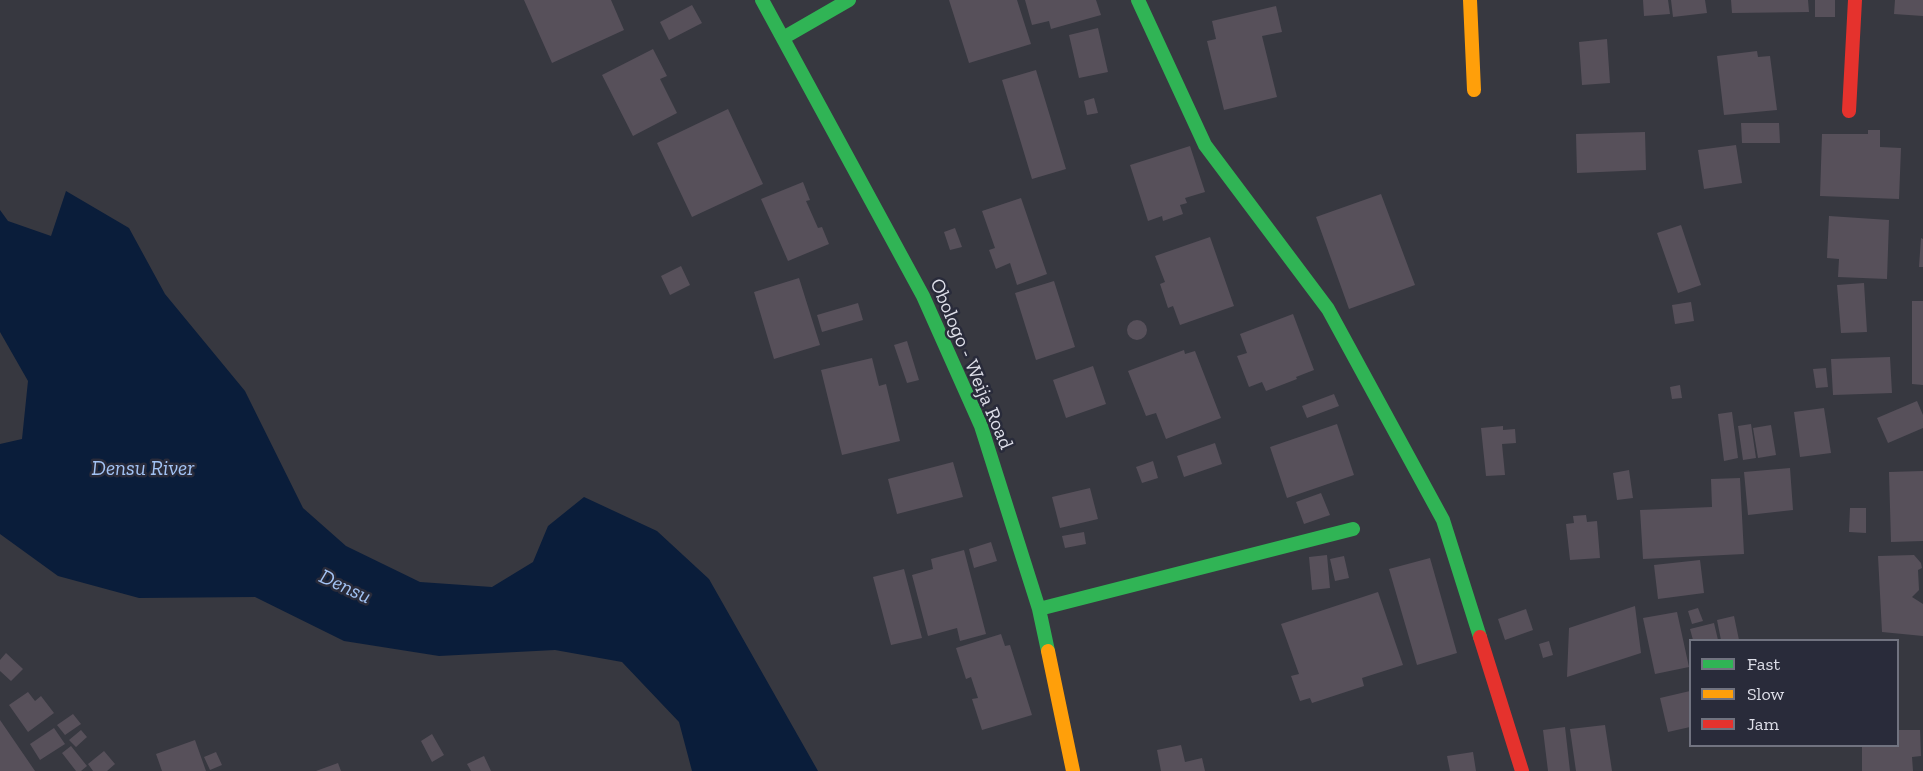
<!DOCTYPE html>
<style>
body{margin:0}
#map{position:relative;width:1923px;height:771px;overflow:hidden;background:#373840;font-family:"Zilla Slab",serif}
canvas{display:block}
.legend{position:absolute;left:1689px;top:639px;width:210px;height:108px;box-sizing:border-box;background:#292b3a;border:2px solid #717380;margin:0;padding:8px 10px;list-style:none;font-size:18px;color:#dedfe9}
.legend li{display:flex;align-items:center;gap:12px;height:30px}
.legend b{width:30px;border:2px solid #717380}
</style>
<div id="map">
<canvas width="1923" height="771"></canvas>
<ul class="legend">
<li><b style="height:8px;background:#30b455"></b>Fast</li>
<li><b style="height:8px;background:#ff9f0a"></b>Slow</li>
<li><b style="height:8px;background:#e5322d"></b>Jam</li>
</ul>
</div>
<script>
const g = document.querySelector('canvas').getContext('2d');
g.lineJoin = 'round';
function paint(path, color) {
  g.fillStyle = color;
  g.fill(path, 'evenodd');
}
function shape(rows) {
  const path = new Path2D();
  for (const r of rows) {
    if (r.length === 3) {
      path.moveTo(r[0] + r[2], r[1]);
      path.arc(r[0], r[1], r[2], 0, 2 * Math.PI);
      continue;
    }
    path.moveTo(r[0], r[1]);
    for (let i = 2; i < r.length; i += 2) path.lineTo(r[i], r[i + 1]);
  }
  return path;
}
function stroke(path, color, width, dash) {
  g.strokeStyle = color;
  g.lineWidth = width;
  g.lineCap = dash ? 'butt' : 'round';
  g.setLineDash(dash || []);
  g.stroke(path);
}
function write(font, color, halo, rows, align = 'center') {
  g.font = font + ' "Zilla Slab",serif';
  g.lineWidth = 5;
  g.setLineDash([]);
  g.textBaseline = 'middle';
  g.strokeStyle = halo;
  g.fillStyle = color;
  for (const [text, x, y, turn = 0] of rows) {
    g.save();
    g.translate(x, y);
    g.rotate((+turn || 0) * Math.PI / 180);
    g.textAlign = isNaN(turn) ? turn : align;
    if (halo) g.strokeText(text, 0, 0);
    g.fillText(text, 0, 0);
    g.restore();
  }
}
paint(shape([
 [66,191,129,228,165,294,245,391,303,508,346,546,420,582,492,587,533,562,548,526,584,497,657,531,709,579,818,771,692,771,679,722,622,662,555,650,439,656,344,641,255,597,139,598,58,576,0,534,0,444,22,439,28,381,0,332,0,210,8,221,51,236]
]), '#0a1d3a');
paint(shape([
 [524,0,611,0,624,30,552,63],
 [949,0,1017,0,1031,44,969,63],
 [1025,0,1096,0,1101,15,1051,29,1049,21,1032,25],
 [1643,0,1668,0,1670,14,1644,16],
 [1671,0,1705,0,1707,13,1673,17],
 [1731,0,1808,0,1809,12,1732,13],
 [1815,0,1835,0,1835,17,1815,17],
 [1895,0,1923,0,1923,16,1894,14],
 [692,5,702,23,669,40,660,22],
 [1276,6,1282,32,1262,36,1277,97,1224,110,1207,41,1216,39,1212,21],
 [1098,28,1108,72,1079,78,1069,35],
 [1607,39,1610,83,1582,85,1579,42],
 [653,49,667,76,660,79,677,113,633,136,602,75],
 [1757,51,1758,57,1770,56,1777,110,1724,115,1717,56],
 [1036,70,1066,169,1032,179,1002,80],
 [1094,98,1098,113,1087,115,1084,101],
 [728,109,763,184,692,217,657,143],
 [1741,123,1779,123,1780,143,1742,143],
 [1868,130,1880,130,1880,147,1901,148,1899,199,1820,196,1822,134,1868,134],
 [1645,132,1646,170,1577,173,1576,134],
 [1736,145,1742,183,1704,189,1698,150],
 [1190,146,1205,192,1185,198,1187,203,1180,205,1183,214,1163,221,1162,216,1148,221,1130,165],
 [803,182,810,200,806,201,818,228,822,227,829,244,788,261,761,199],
 [1381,194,1415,285,1349,309,1316,217],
 [1021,198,1047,274,1017,285,1010,263,996,269,989,250,995,248,982,211],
 [1829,216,1889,220,1887,279,1838,277,1839,259,1827,258],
 [1681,225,1701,285,1678,293,1657,233],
 [955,228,962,247,950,250,944,232],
 [1210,237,1234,306,1180,325,1173,306,1168,308,1160,284,1165,282,1155,256],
 [1921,238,1923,239,1923,267,1919,267],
 [681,266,690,285,670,295,661,276],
 [799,278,820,345,774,359,754,292],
 [1054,281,1075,347,1036,360,1015,293],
 [1864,283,1867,332,1841,333,1837,285],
 [1912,301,1923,301,1923,385,1912,384],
 [1691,302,1694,321,1675,324,1672,305],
 [858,303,863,320,822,332,817,315],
 [1293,314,1314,370,1296,377,1297,379,1266,391,1262,382,1249,387,1237,356,1247,353,1240,334],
 [1137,330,10],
 [907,341,919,380,907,383,894,345],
 [1184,350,1185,354,1195,351,1221,418,1166,439,1156,413,1146,416,1128,371],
 [1890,357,1892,393,1833,395,1831,359],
 [872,358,879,386,886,384,900,441,842,455,821,370],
 [1093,366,1106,404,1066,418,1053,380],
 [1826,368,1828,387,1816,388,1813,369],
 [1680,385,1682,398,1672,399,1670,387],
 [1334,394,1339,406,1307,418,1302,406],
 [1917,401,1923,415,1923,428,1888,443,1877,418],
 [1824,408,1831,453,1800,457,1794,412],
 [1732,412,1738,458,1724,461,1718,414],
 [1337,424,1354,475,1287,498,1270,447],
 [1751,424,1756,458,1743,460,1738,426],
 [1771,425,1776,455,1758,458,1753,428],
 [1503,426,1503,430,1515,429,1516,443,1502,444,1505,475,1486,476,1481,428],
 [1215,443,1222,464,1184,477,1177,456],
 [1153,461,1158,478,1142,483,1136,467],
 [953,462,963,497,897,514,888,479],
 [1790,468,1793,510,1748,515,1744,472],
 [1629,470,1633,498,1617,500,1613,473],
 [1923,471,1923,541,1891,542,1889,472],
 [1740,478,1744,554,1643,559,1640,510,1712,507,1711,479],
 [1090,488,1098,519,1060,528,1052,497],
 [1321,493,1330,515,1304,524,1296,502],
 [1850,508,1866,508,1866,533,1849,532],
 [1586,515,1587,522,1597,521,1600,558,1570,560,1566,524,1574,523,1573,516],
 [1084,532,1086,544,1065,548,1062,536],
 [991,542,997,561,974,568,969,549],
 [964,550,986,634,960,641,957,628,928,636,912,575,933,569,931,559],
 [1327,555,1330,588,1312,590,1309,557],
 [1914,555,1921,563,1922,568,1918,570,1919,590,1912,597,1923,604,1923,636,1882,632,1878,556],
 [1344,556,1349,578,1335,581,1330,559],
 [1430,558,1457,653,1417,665,1389,569],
 [1700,560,1704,593,1658,599,1654,565],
 [904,569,922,638,891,645,873,577],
 [1378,592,1403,665,1362,678,1364,686,1312,703,1310,698,1300,701,1291,676,1299,674,1281,624],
 [1635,606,1641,653,1567,677,1569,628],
 [1698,608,1703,621,1692,624,1688,611],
 [1526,609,1533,630,1505,640,1498,619],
 [1677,612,1689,667,1655,674,1643,618],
 [1734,616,1739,640,1721,640,1717,620],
 [1714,623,1718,640,1693,640,1690,629],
 [1001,634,1005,646,1010,645,1032,715,982,730,972,699,978,698,971,677,966,679,956,648],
 [1549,641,1553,655,1543,658,1539,644],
 [6,653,23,669,11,681,0,671,0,660],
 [1690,691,1690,727,1668,732,1660,698],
 [28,692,35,701,41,696,54,713,28,732,9,705],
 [73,714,81,724,65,735,57,725],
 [0,720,35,771,0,771],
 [1605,725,1612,771,1576,771,1570,729],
 [1565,727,1570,771,1548,771,1543,730],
 [54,728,65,744,40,760,30,744],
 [81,730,87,737,76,747,69,740],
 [1898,730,1920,730,1921,756,1912,757,1913,771,1862,771,1862,746,1898,746],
 [432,734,444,755,432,762,421,741],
 [195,740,206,771,162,771,156,754],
 [1181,745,1185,762,1202,758,1205,771,1161,771,1157,750],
 [71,746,87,766,81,771,76,771,62,753],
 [104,751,115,764,107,771,93,771,88,764],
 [216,752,222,765,210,770,204,757],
 [1473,752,1476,771,1450,771,1447,756],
 [484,756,491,771,471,771,467,764],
 [338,763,341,771,316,771]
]), '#57505a');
stroke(shape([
 [762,0,923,296,981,426,1039,609,1048,651],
 [1138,0,1205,145,1328,309,1443,520,1480,637],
 [783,38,849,0],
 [1039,609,1353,529]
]), '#30b455', 14);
stroke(shape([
 [1470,0,1474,90],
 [1048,651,1073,771]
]), '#ff9f0a', 14);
stroke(shape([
 [1849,111,1855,0],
 [1480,637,1522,771]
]), '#e5322d', 14);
write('20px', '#dedfe9', '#292b3a', [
 ["Obologo - Weija Road",971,364,67]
]);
write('italic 21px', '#a3c3f4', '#292b3a', [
 ["Densu River",143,469],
 ["Densu",345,587,25]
]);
</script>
